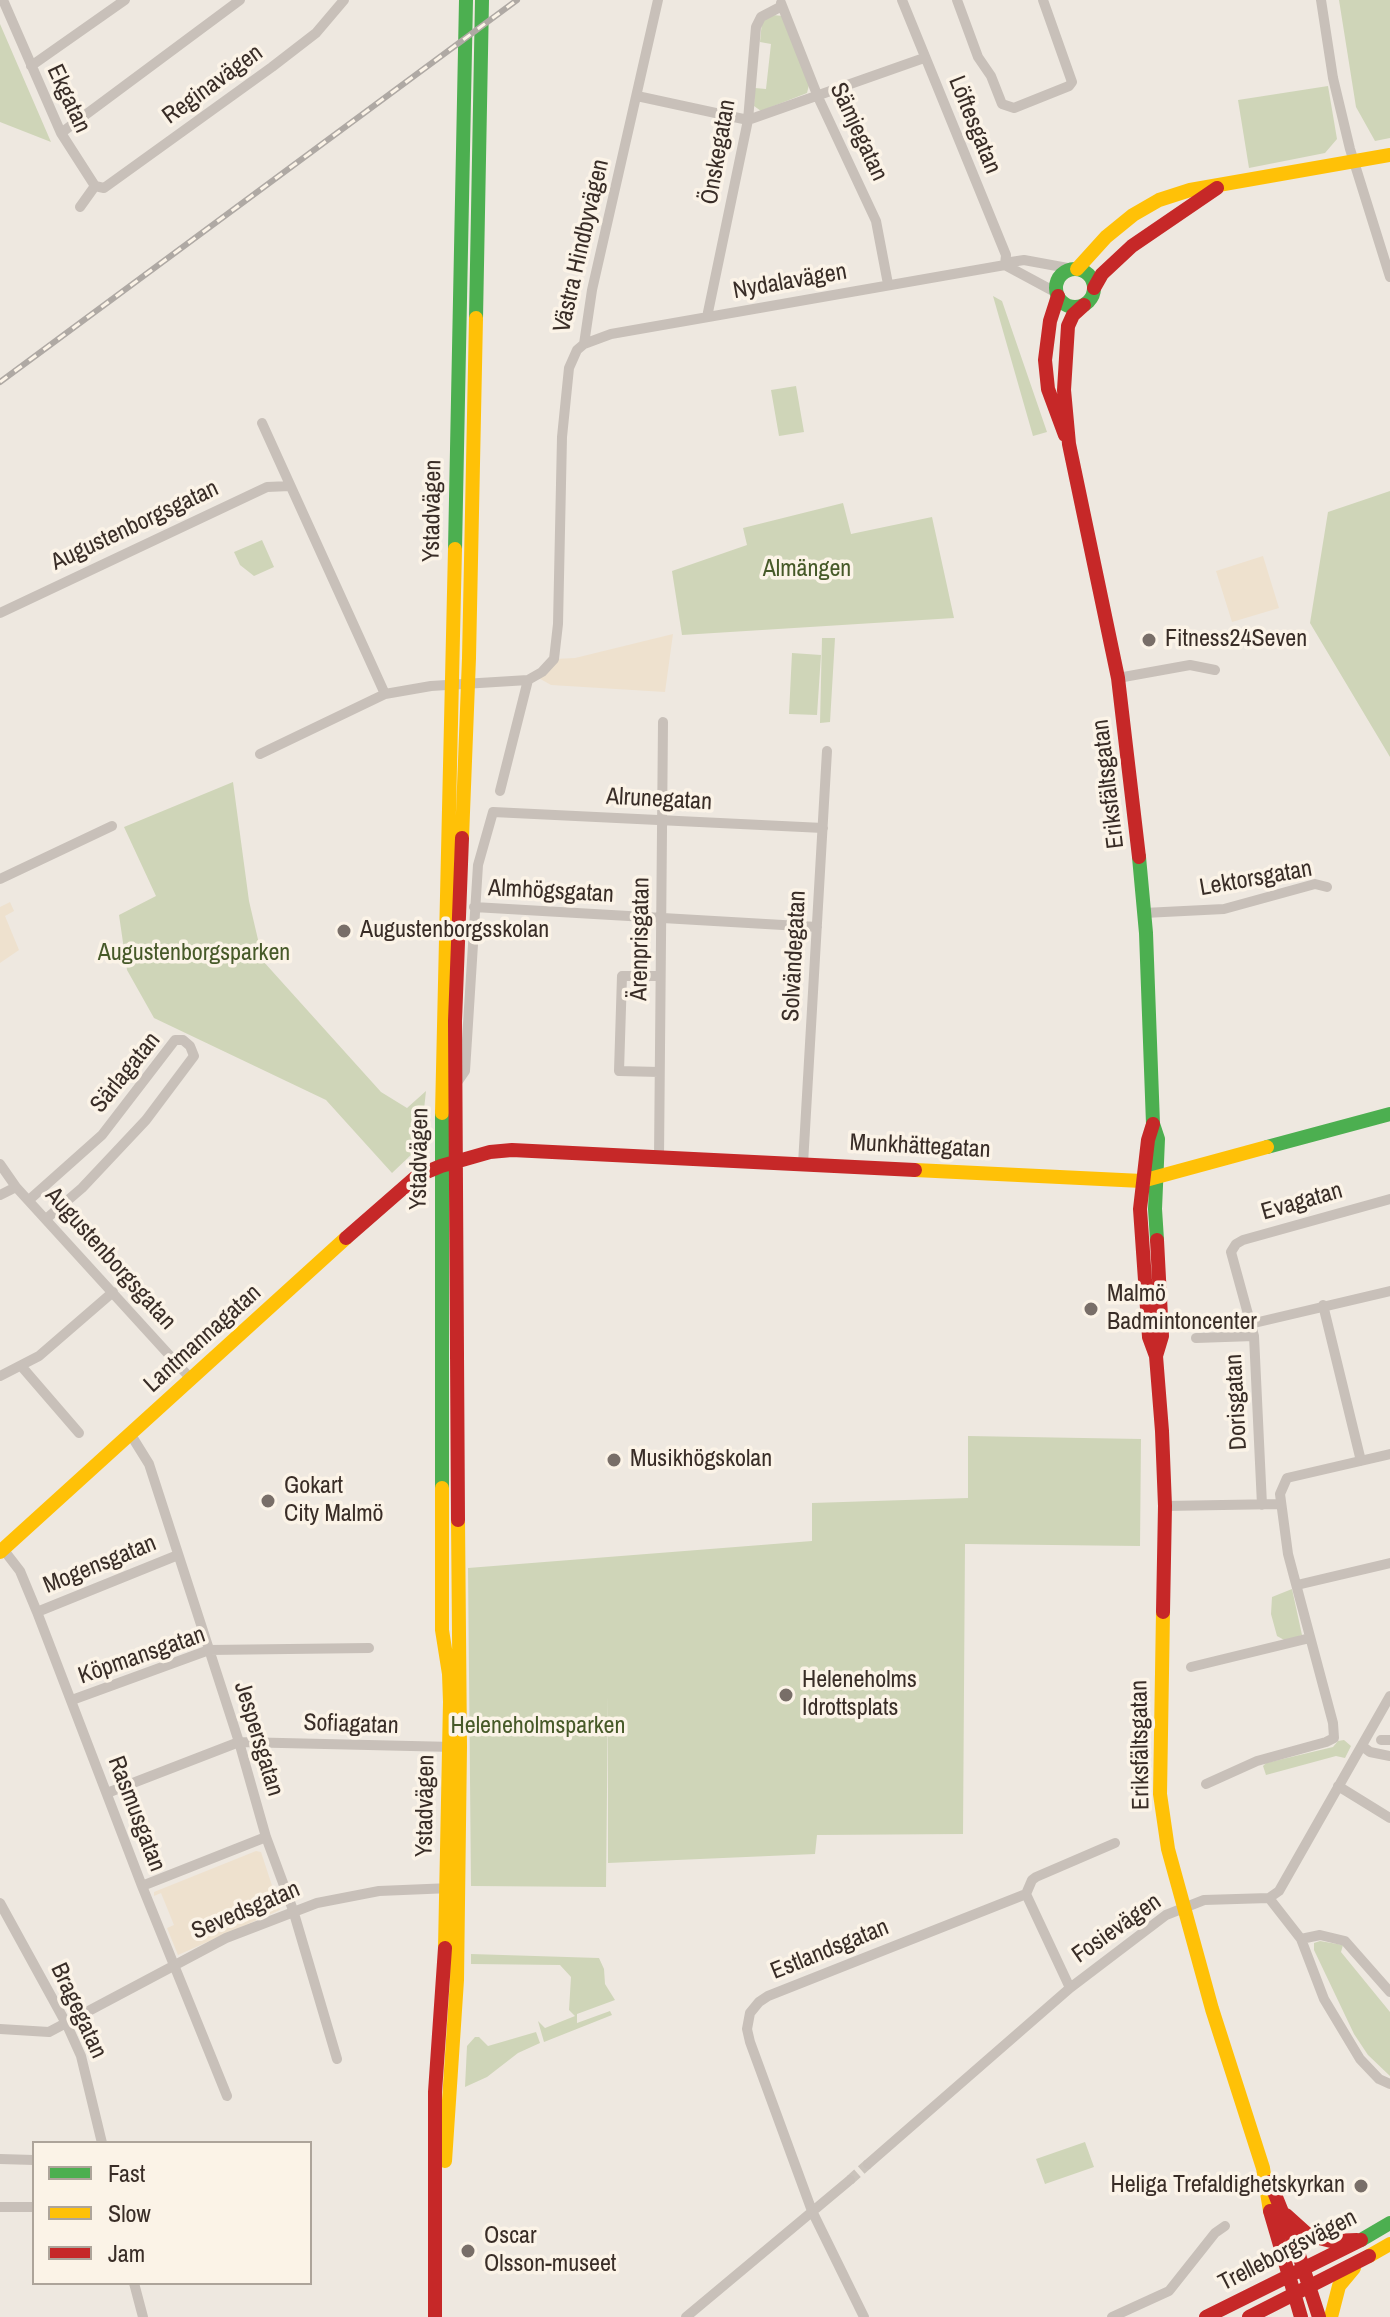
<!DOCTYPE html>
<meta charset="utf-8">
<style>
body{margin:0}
#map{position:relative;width:1390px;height:2317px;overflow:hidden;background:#eee8e0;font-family:"Archivo Narrow",sans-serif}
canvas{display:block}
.legend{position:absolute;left:32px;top:2141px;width:280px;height:144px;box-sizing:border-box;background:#fbf3e7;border:2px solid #ada49a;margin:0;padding:10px 14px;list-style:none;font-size:24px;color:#392d27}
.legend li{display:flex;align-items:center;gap:16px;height:40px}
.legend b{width:40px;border:2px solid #ada49a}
</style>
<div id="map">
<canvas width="1390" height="2317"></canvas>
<ul class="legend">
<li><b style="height:10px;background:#4caf50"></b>Fast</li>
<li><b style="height:10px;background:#ffc107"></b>Slow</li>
<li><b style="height:10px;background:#c62828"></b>Jam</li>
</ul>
</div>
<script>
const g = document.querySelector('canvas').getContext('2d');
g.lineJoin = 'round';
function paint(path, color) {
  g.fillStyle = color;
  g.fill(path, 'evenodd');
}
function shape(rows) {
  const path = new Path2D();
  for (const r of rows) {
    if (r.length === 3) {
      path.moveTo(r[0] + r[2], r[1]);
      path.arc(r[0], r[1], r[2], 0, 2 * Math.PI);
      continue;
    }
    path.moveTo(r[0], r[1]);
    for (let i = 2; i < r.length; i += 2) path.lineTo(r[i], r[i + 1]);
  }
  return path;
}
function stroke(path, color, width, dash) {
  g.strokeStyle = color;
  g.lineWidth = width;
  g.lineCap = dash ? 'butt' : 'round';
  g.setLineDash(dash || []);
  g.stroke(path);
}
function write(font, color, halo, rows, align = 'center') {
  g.font = font + ' "Archivo Narrow",sans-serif';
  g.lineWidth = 7;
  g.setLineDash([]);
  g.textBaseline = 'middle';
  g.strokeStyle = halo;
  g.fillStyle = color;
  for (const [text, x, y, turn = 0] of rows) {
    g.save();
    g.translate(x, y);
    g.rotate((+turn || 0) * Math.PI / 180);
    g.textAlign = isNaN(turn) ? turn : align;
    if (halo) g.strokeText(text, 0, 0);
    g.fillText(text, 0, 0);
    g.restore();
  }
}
paint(shape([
 [1339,0,1390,0,1390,138,1375,141,1356,107],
 [773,15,783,16,809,85,807,93,761,111,754,106,755,88,766,89,771,44,760,42,762,21],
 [0,24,51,142,0,122],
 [1328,86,1337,139,1325,153,1249,168,1238,100],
 [993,296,1002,301,1047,432,1033,436],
 [796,386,804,432,779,436,771,390],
 [1390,491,1390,757,1310,623,1328,512],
 [843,503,851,534,932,517,954,618,682,635,672,571,747,545,743,528],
 [262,540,274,567,254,576,240,565,234,552],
 [822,638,835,638,830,722,820,723],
 [792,653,821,655,817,715,789,714],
 [233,782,249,901,263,961,381,1092,407,1108,426,1091,421,1137,413,1153,392,1173,326,1100,154,1018,127,970,119,915,156,896,124,827],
 [968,1436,1141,1439,1140,1546,965,1544,963,1834,817,1835,815,1854,608,1863,608,1695,606,1887,471,1886,468,1568,812,1541,812,1503,968,1498],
 [1292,1589,1302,1635,1286,1641,1277,1636,1271,1614,1272,1597],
 [1344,1740,1351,1746,1345,1758,1336,1756,1266,1775,1263,1766,1266,1763,1333,1747,1338,1741],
 [1320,1941,1343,1945,1341,1952,1390,2012,1390,2076,1368,2055,1354,2034,1314,1950,1314,1943],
 [471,1954,599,1958,604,1969,605,1984,615,2000,577,2014,577,2023,610,2011,612,2015,544,2042,538,2021,545,2028,575,2016,569,2010,571,1977,560,1965,471,1964],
 [536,2032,540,2043,518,2053,487,2077,465,2087,467,2046,475,2037,479,2037,488,2046],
 [1085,2142,1094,2167,1045,2184,1036,2159]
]), '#cfd5b8');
paint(shape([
 [1263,556,1279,608,1232,622,1216,571],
 [673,634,665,692,551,685,535,676,554,659,575,658],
 [10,902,14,911,5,916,19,950,0,963,0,907],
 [256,1851,261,1852,280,1910,178,1955,167,1928,174,1925,161,1893,154,1896,154,1892]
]), '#eee1ce');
stroke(shape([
 [850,2180,868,2164]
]), '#cac3bb', 10, [10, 5]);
stroke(shape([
 [3,0,61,133,95,186],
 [902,0,1006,255,1005,265],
 [957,0,978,57,991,76,1002,104,1014,108,1069,86,1072,82,1043,0],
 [1321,0,1333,78,1350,149,1390,277],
 [781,3,818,97,876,221,888,284],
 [31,66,125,0],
 [637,96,748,120,924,58],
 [61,133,240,0],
 [95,186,104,188,272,67,316,33,344,0],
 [80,207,95,186],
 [1005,265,1057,293],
 [707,317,748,120,756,27,761,17,782,6],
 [584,344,611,334,1005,265,1011,262,1024,260,1073,269],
 [262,423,385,694],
 [0,613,267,487,290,486],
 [1118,678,1190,665,1215,670],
 [260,754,385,694,431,686,528,680,542,672,554,659,558,624,562,437,569,368,577,350,584,344,592,290,658,0],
 [500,791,528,680],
 [0,879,112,826],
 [474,907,817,927],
 [1144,913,1224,909,1315,884,1327,887],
 [659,1072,619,1071,622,976,660,976],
 [456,1084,465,1071,478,865,493,812,823,828],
 [659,1157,663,722],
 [0,1164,16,1187,192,1380],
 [803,1164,827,751],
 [0,1195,16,1187],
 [29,1200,102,1135,175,1040,183,1040,190,1046,194,1056,146,1120,82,1188,46,1219],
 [1323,1305,1361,1461],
 [1250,1324,1390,1291],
 [1196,1338,1254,1336],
 [22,1367,79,1433],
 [0,1376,39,1356,113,1292],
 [131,1435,149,1464,239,1742,266,1837,293,1910,337,2059],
 [1262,1505,1254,1336,1231,1252,1236,1244,1243,1240,1390,1199],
 [1165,1506,1280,1504],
 [3,1549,20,1571,37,1612,142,1886,227,2096],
 [1297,1585,1390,1563],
 [37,1612,178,1555],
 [1191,1667,1310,1638],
 [72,1700,209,1650,369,1648],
 [1381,1740,1390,1740],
 [1362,1746,1370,1752,1390,1756],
 [1206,1784,1257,1761,1326,1742,1334,1738,1333,1723,1288,1554,1280,1494,1287,1478,1390,1454],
 [1338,1786,1390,1818],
 [107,1793,239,1742,454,1747],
 [142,1886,266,1837],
 [1026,1894,1070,1988],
 [1269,1898,1301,1939,1324,1999,1360,2059,1379,2079,1390,2084],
 [0,1903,67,2025,81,2056,102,2143],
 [1301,1939,1320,1935,1345,1941,1390,1992],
 [0,2029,49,2032,226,1938,317,1903,379,1891,451,1888],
 [0,2159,34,2160],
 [868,2164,1070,1988,1166,1915,1204,1900,1269,1898,1279,1891,1390,1696],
 [0,2207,34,2207],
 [134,2283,143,2317],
 [686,2317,850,2180],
 [864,2317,812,2211,750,2042,747,2029,750,2013,759,2002,768,1996,1026,1894,1032,1880,1036,1877,1115,1843],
 [1112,2317,1169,2291,1215,2233,1225,2226]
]), '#c8c0b9', 10);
stroke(shape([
 [1075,288,19],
 [476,318,482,0],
 [455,549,466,0],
 [1139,857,1146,933,1153,1124,1158,1139,1155,1209,1157,1240],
 [1267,1147,1390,1114],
 [442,1488,442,1113],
 [1361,2240,1390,2223]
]), '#4caf50', 14);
stroke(shape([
 [1077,269,1106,237,1133,215,1159,200,1190,190,1390,155],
 [462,838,469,658,476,318],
 [442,1113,455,549],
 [915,1170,1142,1181,1267,1147],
 [442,1488,442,1630,449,1674,450,1702,445,1948],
 [0,1552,346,1238],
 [1163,1612,1160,1794,1168,1849,1212,2009,1263,2168,1270,2211],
 [445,2161,457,1980,460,1747,458,1520],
 [1369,2256,1390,2244],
 [1331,2317,1339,2286,1354,2268]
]), '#ffc107', 14);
stroke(shape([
 [1094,288,1102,274,1132,246,1217,188],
 [1058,296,1050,321,1045,360,1048,389,1065,435],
 [1084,305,1073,315,1068,326,1064,390,1069,444,1118,678,1139,857],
 [1153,1124,1148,1140,1140,1209,1149,1337,1156,1356,1162,1431,1165,1506,1163,1612],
 [346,1238,417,1176,441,1166,490,1152,512,1150,915,1170],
 [1156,1356,1162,1336,1157,1240],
 [458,1520,455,1021,462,838],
 [1270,2182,1297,2249,1319,2317],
 [1270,2211,1301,2317],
 [1286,2215,1306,2233,1315,2237,1331,2241,1357,2240],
 [435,2317,435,2092,445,1948],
 [1206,2317,1361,2240],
 [1249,2317,1369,2256]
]), '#c62828', 14);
const rail = shape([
 [0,382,517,0]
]);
stroke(rail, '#afa9a4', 6);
stroke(rail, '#fbf3e7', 3, [9]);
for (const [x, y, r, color] of [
 [1149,640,8,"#786e68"],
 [344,931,8,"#786e68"],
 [1091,1309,8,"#786e68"],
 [614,1460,8,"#786e68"],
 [268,1501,8,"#786e68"],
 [786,1695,8,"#786e68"],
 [1361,2186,8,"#786e68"],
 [468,2251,8,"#786e68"]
]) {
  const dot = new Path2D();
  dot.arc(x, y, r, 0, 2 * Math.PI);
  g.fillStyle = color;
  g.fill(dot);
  stroke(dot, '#fbf3e7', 3);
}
write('24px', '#392d27', '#fbf3e7', [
 ["Reginavägen",213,85,-36],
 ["Ekgatan",68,99,65],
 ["Löftesgatan",974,125,68],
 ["Sämjegatan",858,132,65],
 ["Önskegatan",719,152,-80],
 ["Västra Hindbyvägen",582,246,-77],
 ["Nydalavägen",790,282,-10],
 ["Ystadvägen",433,511,-89],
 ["Augustenborgsgatan",135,526,-25],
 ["Eriksfältsgatan",1109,784,-97],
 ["Alrunegatan",659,800,3],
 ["Lektorsgatan",1256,879,-10],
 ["Almhögsgatan",551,892,3],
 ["Ärenprisgatan",641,939,-89],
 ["Solvändegatan",795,956,-87],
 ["Särlagatan",126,1073,-51],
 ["Munkhättegatan",920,1147,3],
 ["Ystadvägen",420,1159,-89],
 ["Evagatan",1302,1202,-16],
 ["Augustenborgsgatan",110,1259,48],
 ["Lantmannagatan",203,1339,-42],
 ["Dorisgatan",1237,1402,-93],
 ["Mogensgatan",100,1565,-22],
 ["Köpmansgatan",142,1656,-19],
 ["Sofiagatan",351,1725,2],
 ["Jespersgatan",258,1739,73],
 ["Eriksfältsgatan",1141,1745,-91],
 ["Ystadvägen",426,1806,-89],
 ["Rasmusgatan",136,1814,69],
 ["Sevedsgatan",246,1911,-23],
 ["Fosievägen",1117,1929,-35],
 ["Estlandsgatan",830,1950,-22],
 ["Bragegatan",78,2011,65],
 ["Trelleborgsvägen",1288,2251,-27]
]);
write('24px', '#465928', '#fbf3e7', [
 ["Almängen",807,570],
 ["Augustenborgsparken",194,954],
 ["Heleneholmsparken",538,1727]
]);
write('24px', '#392d27', '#fbf3e7', [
 ["Fitness24Seven",1165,640],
 ["Augustenborgsskolan",360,931],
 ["Malmö",1107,1295],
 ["Badmintoncenter",1107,1323],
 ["Musikhögskolan",630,1460],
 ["Gokart",284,1487],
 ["City Malmö",284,1515],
 ["Heleneholms",802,1681],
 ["Idrottsplats",802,1709],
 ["Heliga Trefaldighetskyrkan",1345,2186,"right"],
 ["Oscar",484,2237],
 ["Olsson-museet",484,2265]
], 'left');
</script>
